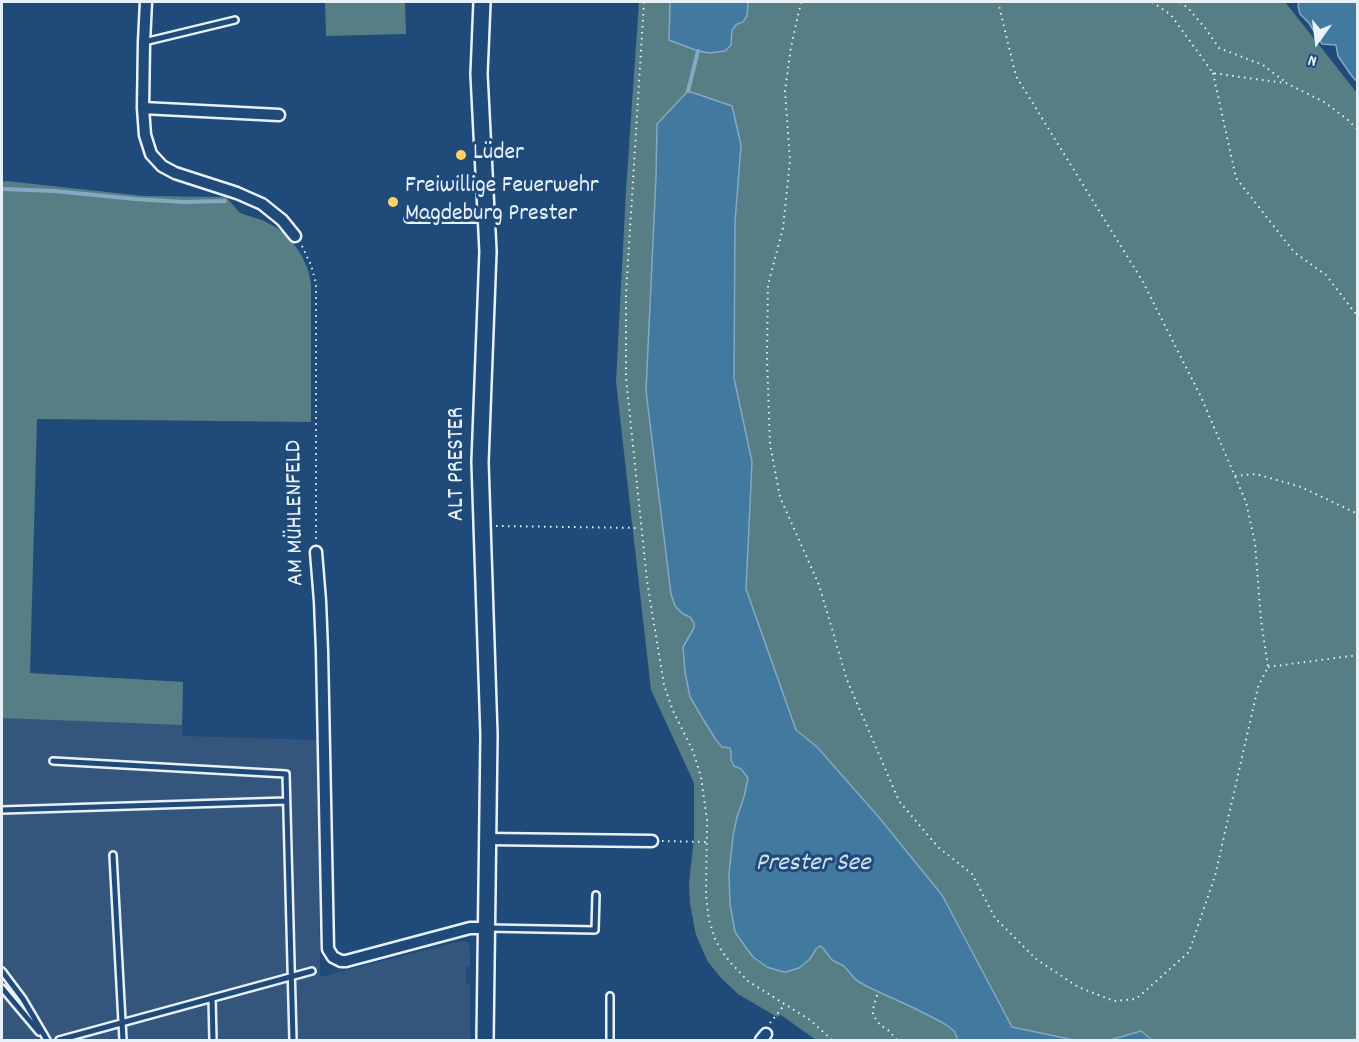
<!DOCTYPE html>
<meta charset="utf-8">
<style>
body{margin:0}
#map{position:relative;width:1359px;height:1042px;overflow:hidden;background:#1f4a7a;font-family:Dekko,sans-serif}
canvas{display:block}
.frame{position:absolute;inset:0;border:3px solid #e8f1f8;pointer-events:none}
.north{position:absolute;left:1287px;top:12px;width:60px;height:60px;-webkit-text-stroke:4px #1f4a7a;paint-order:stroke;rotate:194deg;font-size:16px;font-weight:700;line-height:24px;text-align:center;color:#e8f1f8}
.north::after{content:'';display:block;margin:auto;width:21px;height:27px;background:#e8f1f8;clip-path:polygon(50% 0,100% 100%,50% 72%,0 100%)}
</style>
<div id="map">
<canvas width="1359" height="1042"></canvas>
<div class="frame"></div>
<div class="north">N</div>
</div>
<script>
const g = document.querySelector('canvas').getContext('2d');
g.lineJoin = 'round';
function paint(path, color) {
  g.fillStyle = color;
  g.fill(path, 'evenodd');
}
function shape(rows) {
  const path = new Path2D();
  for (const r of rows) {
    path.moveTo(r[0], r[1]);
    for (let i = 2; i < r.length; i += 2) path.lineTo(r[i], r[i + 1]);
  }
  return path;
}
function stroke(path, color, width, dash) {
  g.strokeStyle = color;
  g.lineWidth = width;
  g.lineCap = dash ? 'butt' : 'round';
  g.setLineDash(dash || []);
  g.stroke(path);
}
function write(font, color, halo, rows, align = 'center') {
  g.font = font + ' Dekko,sans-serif';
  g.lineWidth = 6;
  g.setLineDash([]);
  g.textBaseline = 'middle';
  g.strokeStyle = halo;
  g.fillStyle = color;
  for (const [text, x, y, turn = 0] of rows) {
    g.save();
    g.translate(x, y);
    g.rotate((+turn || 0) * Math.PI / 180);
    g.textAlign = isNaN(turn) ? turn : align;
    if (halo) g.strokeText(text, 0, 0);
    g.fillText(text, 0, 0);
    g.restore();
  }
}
paint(shape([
 [2,672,183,682,182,725,183,736,318,740,320,977,461,941,468,942,470,946,470,967,466,967,466,983,470,984,470,1040,2,1040]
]), '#34567d');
paint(shape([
 [325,2,405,2,406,34,326,36],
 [639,2,670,2,669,40,698,51,710,53,732,40,731,35,734,27,737,24,743,22,746,19,748,2,1285,2,1357,93,1357,1040,1152,1040,1141,1031,1110,1040,1074,1040,1012,1027,942,895,877,815,817,747,796,730,746,589,752,462,734,378,735,222,741,145,657,124,656,177,666,555,672,598,690,617,694,623,694,628,683,647,685,672,690,697,703,719,716,740,730,748,737,768,745,773,748,778,744,797,737,817,733,836,729,874,730,904,735,932,747,949,761,963,774,970,810,959,816,949,820,946,822,947,832,960,844,966,856,980,868,987,916,1009,945,1024,954,1031,958,1040,816,1040,781,1015,777,1017,738,994,722,979,708,962,696,935,690,904,689,883,694,838,694,783,651,690,616,382,626,190],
 [6,181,144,196,226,197,240,213,262,220,277,228,289,237,302,256,308,270,311,283,311,422,37,419,30,673,183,682,182,725,2,718,2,182]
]), '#577e85');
const water = shape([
 [670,2,748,2,747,16,743,22,737,24,732,30,731,45,725,51,710,53,698,51,669,40,670,2],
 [1299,2,1357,2,1357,82,1351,75,1338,56,1336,45,1322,44,1309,23,1300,14,1298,6,1299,2],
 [688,91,732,106,741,145,735,222,734,378,752,462,746,589,796,730,817,747,877,815,942,895,1012,1027,1074,1040,958,1040,954,1031,945,1024,916,1009,868,987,856,980,844,966,832,960,822,947,820,946,816,949,810,959,799,968,786,972,780,971,767,967,753,957,747,949,735,932,730,904,729,874,733,836,737,817,744,797,748,778,741,769,734,766,731,760,731,751,730,748,722,747,716,740,703,719,690,697,685,672,683,647,694,628,694,623,690,617,683,614,675,606,671,594,646,391,656,177,657,124,688,91],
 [1141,1031,1152,1040,1110,1040,1141,1031]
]);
paint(water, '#42799f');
stroke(water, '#84a9c3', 1.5);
stroke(shape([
 [688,91,698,51],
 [2,189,55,191,135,199,184,202,225,201]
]), '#84a9c3', 4);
const service = shape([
 [144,42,235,20],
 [408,219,486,219],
 [53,761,286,774,293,1040],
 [2,810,286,801],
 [113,855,123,1040],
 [488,928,595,930,596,895],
 [2,971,23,999,47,1040],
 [2,988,39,1032],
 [610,996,610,1040],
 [212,998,213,1040],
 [59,1040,312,971]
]);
const minor = shape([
 [146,2,144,42,143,108,145,135,151,154,162,166,175,173,237,193,262,204,282,220,295,236],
 [143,108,279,115],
 [316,552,320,601,322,651,328,949,333,957,341,961,346,961,470,928,486,928],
 [487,839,652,841],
 [761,1040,766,1034]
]);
const secondary = shape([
 [482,2,479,74,488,251,480,462,489,735,485,1040]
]);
stroke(service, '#e8f1f8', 10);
stroke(minor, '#e8f1f8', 15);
stroke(secondary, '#e8f1f8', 20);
stroke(shape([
 [644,2,626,294,626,378,647,581,664,685,673,711,693,751,701,777,707,820,706,896,709,920,715,939,721,950,730,962,748,981,810,1020,832,1040],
 [801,2,791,47,785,91,790,160,783,228,768,285,767,358,770,444,780,497,819,585,847,680,899,801,938,847,972,874,995,918,1036,959,1078,987,1114,1001,1136,999,1189,952,1215,876,1258,687,1268,667,1261,620,1255,543,1246,502,1201,397,1143,282,1016,76,998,2],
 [1152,2,1171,15,1213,73,1247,78,1286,83,1324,102,1347,119,1358,130],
 [1180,2,1188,8,1206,29,1219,48,1263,65,1284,81],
 [1213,73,1236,178,1294,252,1326,275,1358,317],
 [302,246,311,265,316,283,316,543],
 [1235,476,1256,474,1301,487,1358,514],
 [496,526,640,528],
 [1268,667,1358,655],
 [662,841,707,842],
 [877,995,873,1009,873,1015,880,1025,888,1030,897,1040],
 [770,1023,785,1004],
 [1354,1040,1358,1037]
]), '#e8f1f8', 2, [1.5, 4.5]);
stroke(service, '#1f4a7a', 5);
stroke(minor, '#1f4a7a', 10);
stroke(secondary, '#1f4a7a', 15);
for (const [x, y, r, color] of [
 [461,155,6,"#ffd166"],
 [393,202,6,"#ffd166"]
]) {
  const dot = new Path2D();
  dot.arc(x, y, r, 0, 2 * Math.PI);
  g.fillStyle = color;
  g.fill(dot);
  stroke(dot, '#1f4a7a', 2);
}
write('24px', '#e8f1f8', '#1f4a7a', [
 ["Lüder",473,155],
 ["Freiwillige Feuerwehr",405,188],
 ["Magdeburg Prester",405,216]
], 'left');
write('24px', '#e8f1f8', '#1f4a7a', [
 ["ALT PRESTER",459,464,-90],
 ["AM MÜHLENFELD",297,513,-91]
]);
write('italic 26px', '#cfdfeb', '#1f4a7a', [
 ["Prester See",813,865]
]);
</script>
